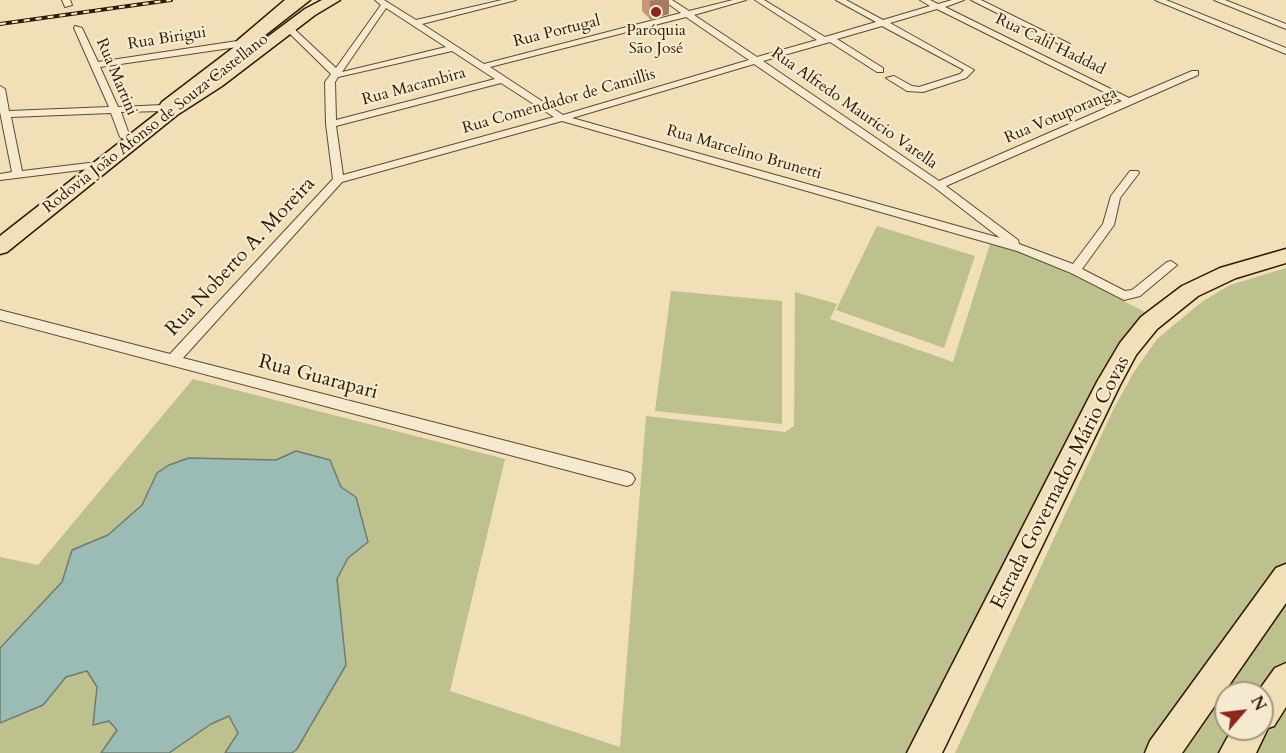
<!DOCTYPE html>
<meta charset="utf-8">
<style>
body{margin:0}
#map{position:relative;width:1286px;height:753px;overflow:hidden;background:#f0dfb7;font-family:Cardo,serif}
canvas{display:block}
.north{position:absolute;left:1214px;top:681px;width:60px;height:60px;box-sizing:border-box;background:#f5ead0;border:2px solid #a6977e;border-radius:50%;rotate:62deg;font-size:16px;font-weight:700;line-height:24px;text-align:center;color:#2f1a03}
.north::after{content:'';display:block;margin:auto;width:21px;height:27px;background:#8f2418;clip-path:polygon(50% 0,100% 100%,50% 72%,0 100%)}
</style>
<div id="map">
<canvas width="1286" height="753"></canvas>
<div class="north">N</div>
</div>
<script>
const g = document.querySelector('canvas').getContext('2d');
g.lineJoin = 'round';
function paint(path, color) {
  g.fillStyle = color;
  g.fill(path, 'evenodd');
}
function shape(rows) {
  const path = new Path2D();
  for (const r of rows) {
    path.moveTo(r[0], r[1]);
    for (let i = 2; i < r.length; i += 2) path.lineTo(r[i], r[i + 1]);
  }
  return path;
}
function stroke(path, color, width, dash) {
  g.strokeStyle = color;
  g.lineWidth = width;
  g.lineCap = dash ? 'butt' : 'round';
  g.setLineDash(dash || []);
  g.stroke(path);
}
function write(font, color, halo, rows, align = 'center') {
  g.font = font + ' Cardo,serif';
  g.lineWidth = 4.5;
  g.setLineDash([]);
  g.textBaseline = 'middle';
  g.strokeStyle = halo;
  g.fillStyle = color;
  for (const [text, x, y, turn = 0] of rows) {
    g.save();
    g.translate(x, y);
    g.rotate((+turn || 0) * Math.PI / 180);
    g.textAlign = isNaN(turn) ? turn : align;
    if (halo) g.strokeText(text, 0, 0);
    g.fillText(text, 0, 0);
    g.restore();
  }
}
paint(shape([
 [877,226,975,256,944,348,836,310],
 [990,244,1029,253,1147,313,1125,335,1095,384,910,753,292,753,297,749,310,729,331,687,345,665,337,579,347,558,341,487,330,461,296,451,276,460,189,458,157,473,142,505,108,535,72,550,62,582,0,648,0,557,38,565,193,379,505,459,450,691,620,747,646,416,785,432,794,426,795,292,837,304,830,319,953,362],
 [1286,268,1286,753,955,753,1114,408,1134,372,1157,339,1203,301,1230,285],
 [1226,693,1262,693,1262,729,1226,729],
 [671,291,782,301,782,424,655,411],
 [87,671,97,687,93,725,109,721,117,730,106,748,101,753,0,753,0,724,43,705,66,677],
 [229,716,239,733,225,753,169,753,211,724]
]), '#bcc18d');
const water = shape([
 [296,451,330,460,341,487,356,497,368,542,348,558,337,579,346,665,297,749,292,753,225,753,238,733,229,716,211,724,169,753,101,753,117,730,109,721,93,725,97,687,87,671,66,677,43,705,0,723,0,648,62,582,72,550,108,535,142,505,157,473,169,465,189,458,276,460,296,451]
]);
paint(water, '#9bbcb5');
stroke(water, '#707b6e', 1.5);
const street = shape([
 [62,0,70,0,72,5,65,7,62,0],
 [375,0,384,0,416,20,502,0,516,0,422,24,484,64,681,13,663,0,672,0,689,11,733,0,746,0,694,15,757,57,817,40,755,0,764,0,825,37,876,22,836,0,846,0,883,20,930,6,920,0,930,0,938,4,952,0,964,0,945,7,1129,98,1192,71,1198,71,1198,75,946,186,1018,240,1019,244,1073,264,1103,224,1111,196,1130,171,1138,171,1139,173,1120,198,1114,225,1082,269,1125,291,1132,290,1167,262,1171,261,1177,265,1140,296,1124,300,1071,273,1017,251,562,121,342,182,183,358,627,472,632,474,635,479,632,484,627,486,0,320,0,310,170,354,333,179,326,124,325,82,331,74,284,28,291,26,336,68,381,5,375,0],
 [386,8,446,47,342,72,386,8],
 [937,9,1122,101,939,181,763,61,830,42,877,72,883,72,883,68,837,39,882,26,964,70,960,74,919,87,912,86,894,76,886,78,907,91,923,92,966,78,974,70,890,23,937,9],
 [686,17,749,60,563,115,490,67,686,17],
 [452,51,495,79,336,120,335,82,338,77,452,51],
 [754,64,934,187,1000,238,572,118,754,64],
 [501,83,554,117,343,175,336,126,501,83],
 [971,0,981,0,1070,44,1063,46,971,0],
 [1155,0,1166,0,1286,48,1286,54,1155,0],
 [1214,0,1225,0,1286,24,1286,29,1214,0],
 [75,26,82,28,98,62,244,40,248,43,244,46,100,67,118,107,163,105,168,108,163,111,121,112,130,137,125,140,120,137,111,113,11,117,22,171,89,163,94,166,89,169,0,180,0,174,12,172,0,112,0,86,5,89,9,111,109,107,74,28,75,26]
]);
const primary = shape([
 [296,0,310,0,172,108,162,108,160,105,162,102,296,0]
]);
const highway = shape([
 [285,0,301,0,248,46,238,46,235,43,238,40,285,0],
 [322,0,340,0,315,15,222,86,177,115,7,252,0,254,0,236,165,107,210,80,305,9,322,0],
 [1286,249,1286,263,1236,278,1198,296,1157,329,1136,355,1120,385,942,753,907,753,1097,382,1120,343,1141,317,1182,286,1220,268,1286,249],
 [1286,564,1286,603,1182,753,1145,753,1150,741,1276,568,1286,564],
 [1286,663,1286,707,1274,726,1268,728,1256,753,1219,753,1232,729,1262,729,1262,693,1257,693,1275,668,1286,663]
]);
stroke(street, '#5f4b30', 2);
stroke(primary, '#2f1a03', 3);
stroke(highway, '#2f1a03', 3);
paint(street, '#f5ead0');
paint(primary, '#f0dfb7');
paint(highway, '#f0dfb7');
const rail = shape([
 [0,24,171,0]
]);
stroke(rail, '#2f1a03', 4);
stroke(rail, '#f5ead0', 2, [6]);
paint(shape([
 [642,0,669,0,669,14,650,19,642,11]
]), '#c89679');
paint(shape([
 [655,0,669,0,669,14,650,19,650,1]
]), '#a37a63');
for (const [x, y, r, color] of [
 [656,12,6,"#8f2418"]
]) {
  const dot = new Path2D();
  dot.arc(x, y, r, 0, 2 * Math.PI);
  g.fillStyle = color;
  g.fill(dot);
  stroke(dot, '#f5ead0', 2);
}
write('16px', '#2f1a03', '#f5ead0', [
 ["Paróquia",656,31],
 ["São José",656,49]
]);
write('16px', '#2f1a03', '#f5ead0', [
 ["Rua Portugal",557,32,-14],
 ["Rua Birigui",167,39,-9],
 ["Rua Calil Haddad",1050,45,26],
 ["Rua Martini",116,77,67],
 ["Rua Macambira",414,87,-15],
 ["Rua Comendador de Camillis",559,102,-16],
 ["Rua Alfredo Maurício Varella",854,109,35],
 ["Rua Votuporanga",1061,116,-23],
 ["Rodovia João Afonso de Souza Castellano",156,124,-38],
 ["Rua Marcelino Brunetti",744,153,16]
]);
write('20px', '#2f1a03', '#f5ead0', [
 ["Rua Noberto A. Moreira",241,257,-47],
 ["Rua Guarapari",318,378,15],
 ["Estrada Governador Mário Covas",1061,483,-63]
]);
</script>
